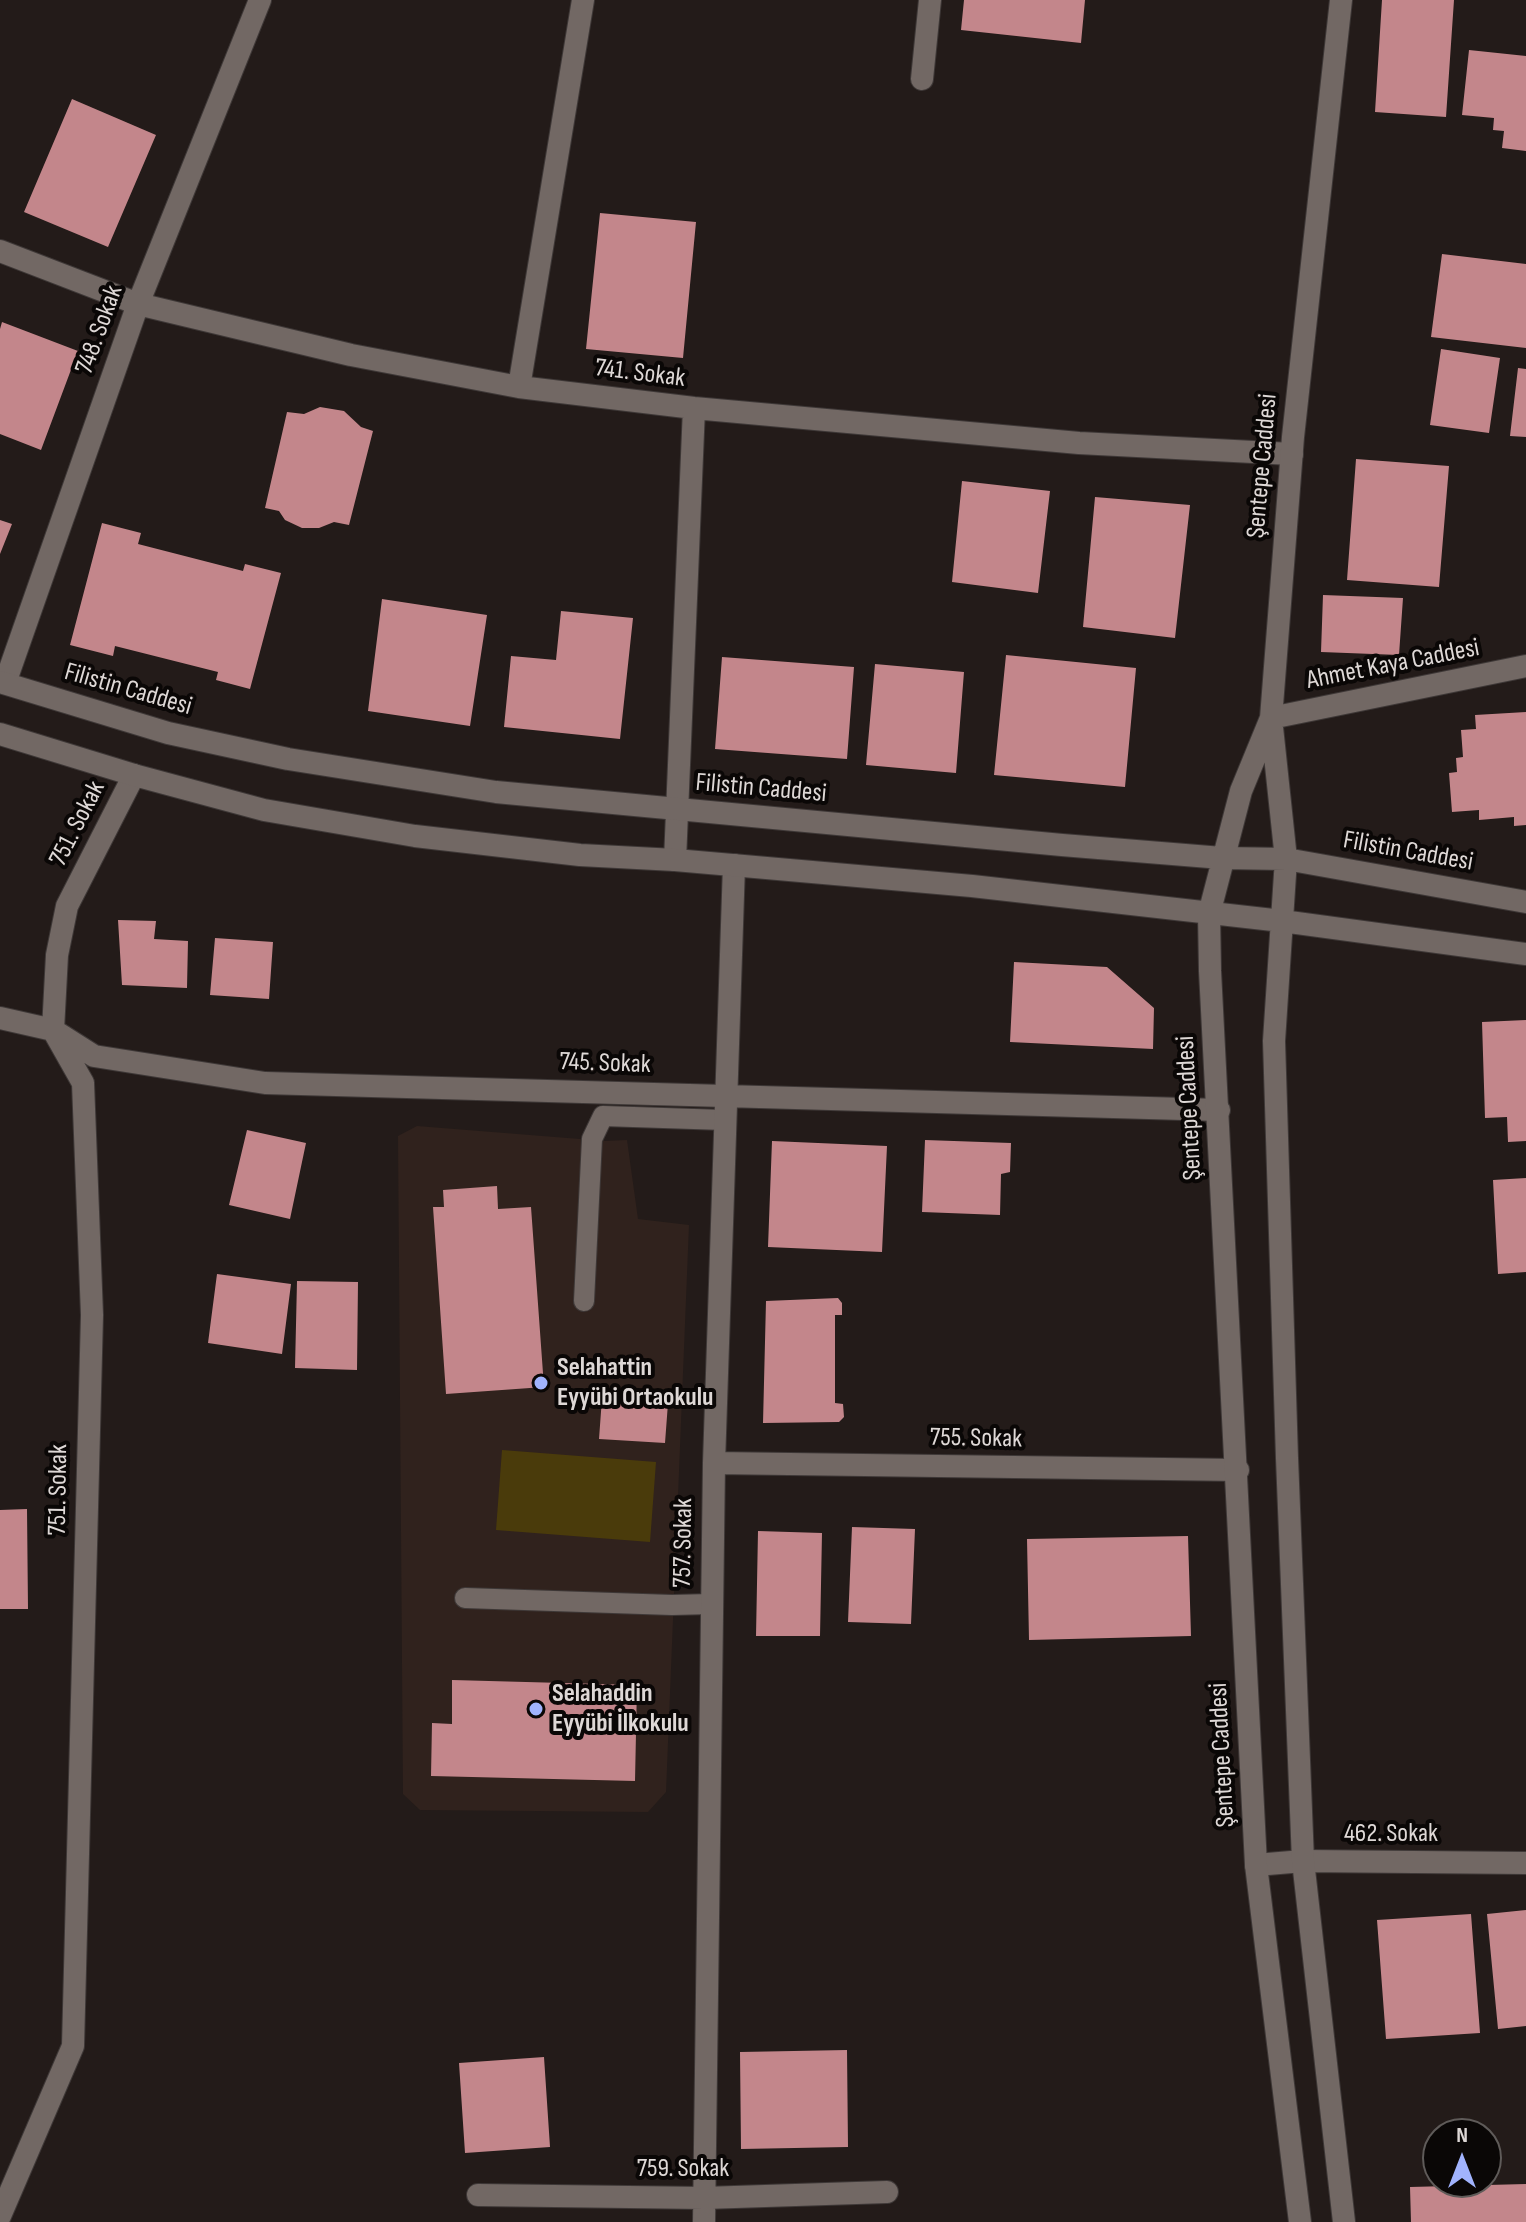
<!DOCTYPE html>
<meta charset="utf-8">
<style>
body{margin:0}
#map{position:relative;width:1526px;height:2222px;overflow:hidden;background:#231b19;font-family:"Sofia Sans Condensed",sans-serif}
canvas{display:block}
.north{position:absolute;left:1422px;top:2118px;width:80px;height:80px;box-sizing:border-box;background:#0a0706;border:2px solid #5f5b59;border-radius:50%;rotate:0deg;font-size:22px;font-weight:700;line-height:32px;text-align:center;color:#ded8d6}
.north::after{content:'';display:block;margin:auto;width:28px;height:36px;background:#a1b3fd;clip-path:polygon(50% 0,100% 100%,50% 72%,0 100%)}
</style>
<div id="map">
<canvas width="1526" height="2222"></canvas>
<div class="north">N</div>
</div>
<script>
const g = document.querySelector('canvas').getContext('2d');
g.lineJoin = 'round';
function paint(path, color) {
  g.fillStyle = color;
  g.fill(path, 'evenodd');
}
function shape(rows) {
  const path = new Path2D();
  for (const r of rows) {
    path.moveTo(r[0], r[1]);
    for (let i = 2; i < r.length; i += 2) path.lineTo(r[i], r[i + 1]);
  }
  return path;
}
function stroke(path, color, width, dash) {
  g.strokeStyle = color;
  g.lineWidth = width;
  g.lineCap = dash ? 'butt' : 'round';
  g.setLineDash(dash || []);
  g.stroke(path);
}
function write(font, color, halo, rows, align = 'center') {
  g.font = font + ' "Sofia Sans Condensed",sans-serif';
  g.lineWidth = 8;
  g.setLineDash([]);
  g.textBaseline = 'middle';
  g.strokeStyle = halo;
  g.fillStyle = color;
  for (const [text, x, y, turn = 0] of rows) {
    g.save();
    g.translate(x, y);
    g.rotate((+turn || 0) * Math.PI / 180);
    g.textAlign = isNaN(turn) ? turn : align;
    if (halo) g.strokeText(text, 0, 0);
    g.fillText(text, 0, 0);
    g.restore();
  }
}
paint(shape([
 [417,1126,605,1141,627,1140,638,1219,689,1225,666,1792,648,1812,420,1810,403,1794,398,1136]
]), '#30221d');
paint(shape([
 [502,1450,656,1462,650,1542,496,1530]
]), '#4a3b0b');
paint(shape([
 [964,0,1085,0,1081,43,961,30],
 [1382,0,1454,0,1446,117,1375,112],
 [1469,50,1526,56,1526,151,1502,148,1504,131,1493,130,1494,118,1462,115],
 [72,99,156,135,108,247,24,212],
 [600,213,696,222,683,358,586,349],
 [1442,254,1526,264,1526,348,1431,337],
 [2,322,78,351,41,450,0,434,0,329],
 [1441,349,1500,358,1489,433,1430,425],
 [1518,368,1526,369,1526,437,1510,436],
 [320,407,344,411,361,427,373,431,349,525,334,522,319,528,302,528,285,520,279,511,265,508,287,412,304,414],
 [1356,459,1449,466,1439,587,1347,580],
 [962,481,1050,491,1038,593,952,582],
 [1095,497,1190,505,1175,638,1083,627],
 [0,520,12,524,0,554],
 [102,523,141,533,138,544,243,571,245,564,281,573,250,689,216,680,218,672,115,646,113,656,70,645],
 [1323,595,1403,598,1399,655,1321,652],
 [382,599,487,615,470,726,368,711],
 [561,611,633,618,620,739,504,727,511,656,556,660],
 [1006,655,1136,668,1125,787,994,775],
 [722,657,854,667,847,759,715,749],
 [875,664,964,672,956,773,866,765],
 [1526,712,1526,825,1514,826,1514,817,1479,820,1479,810,1452,812,1449,773,1457,772,1456,758,1463,757,1461,730,1476,729,1475,715],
 [118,920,156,921,154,939,188,941,187,988,122,985],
 [215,938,273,942,269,999,210,995],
 [1014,962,1107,967,1154,1008,1153,1049,1010,1042],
 [1526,1020,1526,1141,1508,1142,1507,1117,1485,1118,1482,1022],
 [247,1130,306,1143,290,1219,229,1205],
 [925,1140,1011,1143,1010,1172,1001,1174,1000,1215,922,1212],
 [772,1141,887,1146,882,1252,768,1247],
 [1526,1178,1526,1272,1498,1274,1493,1180],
 [497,1186,498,1209,531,1207,544,1387,446,1394,433,1207,444,1207,443,1190],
 [217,1274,291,1284,282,1354,208,1343],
 [297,1281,358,1282,357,1370,295,1368],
 [838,1298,842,1303,842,1315,835,1315,835,1403,843,1404,844,1417,839,1422,763,1423,766,1301],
 [602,1398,668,1403,665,1443,599,1439],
 [27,1509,28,1609,0,1609,0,1510],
 [852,1527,915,1529,911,1624,848,1622],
 [758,1531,822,1533,820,1636,756,1636],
 [1188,1536,1191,1636,1029,1640,1027,1539],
 [452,1680,637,1685,635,1781,431,1776,432,1723,452,1724],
 [1526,1910,1526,2026,1498,2029,1487,1914],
 [1471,1914,1480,2033,1386,2039,1377,1920],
 [847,2050,848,2147,741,2149,740,2052],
 [544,2057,550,2147,465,2153,459,2063],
 [1526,2184,1526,2222,1411,2222,1410,2187]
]), '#c3868b');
const service = shape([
 [584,1301,592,1139,603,1116,724,1120],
 [465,1598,672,1605,711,1604]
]);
const minor = shape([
 [922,79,930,0],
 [0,251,138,304,351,355,519,387,694,408,1079,443,1292,454],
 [519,387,583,0],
 [5,683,138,304,260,0],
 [675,860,694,408],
 [0,1018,53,1030,94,1056,265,1083,1219,1110],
 [714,1463,1238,1470],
 [1256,1865,1303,1861,1526,1863],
 [478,2195,704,2198,887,2192],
 [0,2216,73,2046,92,1315,83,1083,53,1030,57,955,67,906,134,775],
 [704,2222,714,1463,734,865]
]);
const tertiary = shape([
 [0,682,168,733,288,759,496,792,1062,845,1222,858,1286,859,1526,902],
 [0,734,134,775,264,810,415,836,580,855,675,860,972,886,1282,921,1526,954],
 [1300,2222,1256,1865,1210,971,1209,914,1241,791,1271,718,1293,437,1341,0],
 [1344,2222,1303,1861,1287,1458,1274,1041,1286,859,1271,718,1526,666]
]);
stroke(service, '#3e3837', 22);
stroke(minor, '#3e3837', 24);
stroke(tertiary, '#3e3837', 24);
stroke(service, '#726864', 20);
stroke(minor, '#726864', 22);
stroke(tertiary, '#726864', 22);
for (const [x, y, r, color] of [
 [541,1383,8,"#a1b3fd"],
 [536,1709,8,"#a1b3fd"]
]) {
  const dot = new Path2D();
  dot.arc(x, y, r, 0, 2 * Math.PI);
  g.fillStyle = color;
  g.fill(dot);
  stroke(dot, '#0a0706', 3);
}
write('26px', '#ded8d6', '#0a0706', [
 ["748. Sokak",100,330,-70],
 ["741. Sokak",640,374,7],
 ["Şentepe Caddesi",1263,466,-85],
 ["Ahmet Kaya Caddesi",1393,665,-11],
 ["Filistin Caddesi",128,690,16],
 ["Filistin Caddesi",761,789,5],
 ["751. Sokak",78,824,-63],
 ["Filistin Caddesi",1408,852,10],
 ["745. Sokak",605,1064,2],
 ["Şentepe Caddesi",1190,1108,-93],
 ["755. Sokak",976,1439,1],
 ["751. Sokak",59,1490,-89],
 ["757. Sokak",684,1543,-89],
 ["Şentepe Caddesi",1223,1755,-93],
 ["462. Sokak",1391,1834],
 ["759. Sokak",683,2169]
]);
write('bold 26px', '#ded8d6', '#0a0706', [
 ["Selahattin",557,1368],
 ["Eyyübi Ortaokulu",557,1398],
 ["Selahaddin",552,1694],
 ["Eyyübi İlkokulu",552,1724]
], 'left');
</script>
